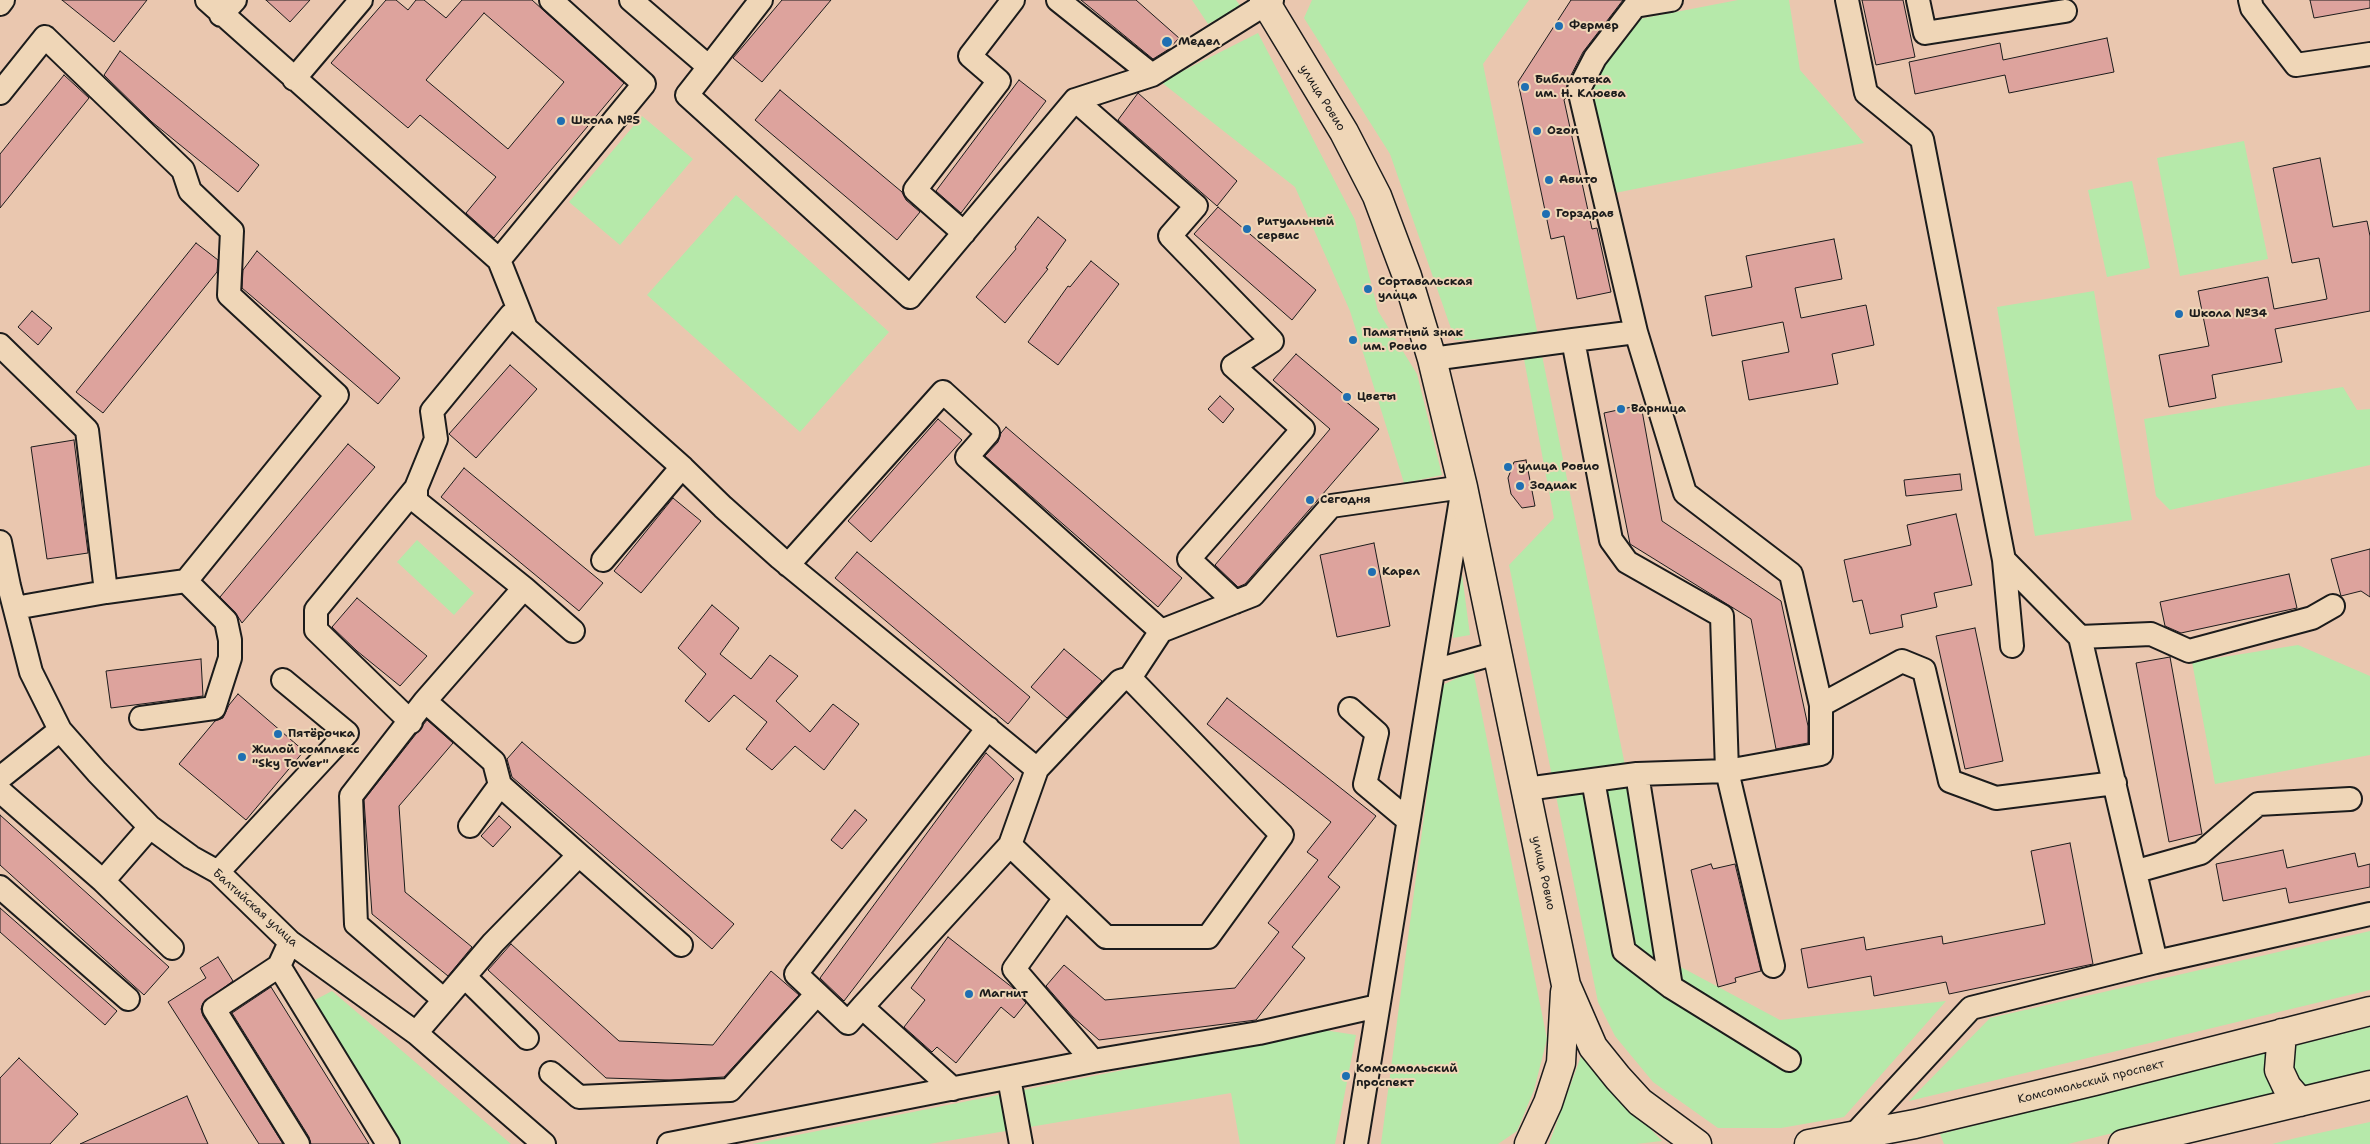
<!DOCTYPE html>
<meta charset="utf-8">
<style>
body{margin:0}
canvas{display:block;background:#eac7af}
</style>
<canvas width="2370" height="1144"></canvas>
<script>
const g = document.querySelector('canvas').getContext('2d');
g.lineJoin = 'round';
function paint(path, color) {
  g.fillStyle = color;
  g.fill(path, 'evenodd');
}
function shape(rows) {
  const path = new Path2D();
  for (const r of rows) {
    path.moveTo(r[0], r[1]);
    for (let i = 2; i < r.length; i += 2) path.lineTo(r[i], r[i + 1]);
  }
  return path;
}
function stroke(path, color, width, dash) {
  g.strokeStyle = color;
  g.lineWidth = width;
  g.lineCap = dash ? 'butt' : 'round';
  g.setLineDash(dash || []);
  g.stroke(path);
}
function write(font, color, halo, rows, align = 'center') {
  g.font = font + ' "Shantell Sans",sans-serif';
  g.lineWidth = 4;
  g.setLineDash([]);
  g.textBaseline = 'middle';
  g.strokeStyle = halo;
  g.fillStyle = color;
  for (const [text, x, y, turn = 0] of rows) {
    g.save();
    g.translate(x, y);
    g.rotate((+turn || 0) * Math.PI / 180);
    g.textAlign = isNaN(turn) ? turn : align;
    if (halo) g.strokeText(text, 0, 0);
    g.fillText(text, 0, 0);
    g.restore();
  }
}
paint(shape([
 [1192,0,1236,0,1241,7,1208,24],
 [1312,0,1529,0,1483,64,1664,958,1780,1020,1946,1001,1844,1117,1781,1128,1718,1128,1653,1082,1615,1036,1598,1002,1509,565,1554,518,1520,338,1455,340,1390,154,1304,18],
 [1738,0,1789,0,1800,70,1864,143,1605,195,1586,93,1634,20],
 [1258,33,1355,220,1378,311,1417,374,1442,475,1404,483,1350,311,1295,187,1161,82],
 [642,116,693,159,620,245,569,202],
 [2244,141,2268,259,2180,276,2157,158],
 [2132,181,2150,268,2107,277,2088,190],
 [736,195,889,332,800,432,647,295],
 [2094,291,2132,520,2035,536,1997,307],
 [2343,387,2357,410,2370,409,2370,465,2170,510,2156,496,2144,419],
 [417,540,474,593,454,615,397,562],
 [1459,552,1470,635,1453,638],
 [2298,645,2370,676,2370,755,2215,784,2192,662],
 [1473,670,1547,1039,1534,1090,1517,1131,1498,1144,1381,1144,1441,686],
 [2370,931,2370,990,1909,1101,1990,1018],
 [332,991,511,1144,395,1144,311,1002],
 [2370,1027,2370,1070,2068,1144,1944,1144,1940,1134],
 [1324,1030,1356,1035,1335,1144,1240,1144,1231,1093,929,1144,752,1144],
 [1581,1056,1612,1088,1662,1141,1636,1144,1549,1144],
 [2370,1122,2370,1144,2272,1144,2296,1138]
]), '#b6e9aa');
const building = shape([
 [62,0,147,0,114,42,62,0],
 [266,0,310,0,290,22,266,0],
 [386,0,396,0,408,10,416,0,424,0,446,18,462,0,532,0,624,83,494,238,466,213,496,177,420,115,408,128,331,63,386,0],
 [484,13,564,82,508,149,426,80,484,13],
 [782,0,831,0,762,82,733,58,782,0],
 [1081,0,1136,0,1179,38,1169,49,1153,59,1081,0],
 [1571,0,1623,0,1583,52,1567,83,1567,96,1564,100,1592,229,1597,228,1611,292,1577,299,1564,236,1551,239,1518,82,1571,0],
 [1862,0,1903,0,1915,57,1876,65,1862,0],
 [2310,0,2370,0,2370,8,2314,18,2310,0],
 [2107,38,2114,72,2009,93,2005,75,1915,94,1909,62,2000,43,2003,60,2107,38],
 [120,51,259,165,238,192,152,122,104,75,120,51],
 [64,75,89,98,0,208,0,154,64,75],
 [1019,80,1046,101,961,213,936,191,1019,80],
 [780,90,902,192,906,200,920,212,897,240,755,120,780,90],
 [1138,93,1237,181,1217,206,1118,120,1138,93],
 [2320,158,2333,227,2367,221,2370,236,2370,311,2275,329,2282,362,2212,375,2216,398,2169,407,2159,355,2209,346,2198,291,2268,277,2274,309,2327,299,2319,258,2292,263,2273,168,2320,158],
 [1218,207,1316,290,1292,320,1194,234,1218,207],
 [1038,217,1066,240,1046,268,1048,269,1005,323,976,297,1016,249,1015,247,1038,217],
 [1834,239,1842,279,1795,288,1801,318,1866,305,1874,345,1832,354,1838,384,1749,400,1742,361,1789,352,1783,322,1712,336,1705,296,1752,287,1746,256,1834,239],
 [196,243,218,260,217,272,103,413,76,392,196,243],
 [257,251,400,378,378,404,242,288,243,270,257,251],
 [1091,261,1119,284,1058,365,1028,342,1068,286,1070,287,1091,261],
 [32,311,52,328,38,345,18,327,32,311],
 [1296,354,1347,397,1344,400,1379,429,1245,584,1238,587,1215,565,1330,429,1273,380,1296,354],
 [510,365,537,389,476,458,449,434,510,365],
 [1220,396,1234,409,1223,423,1208,409,1220,396],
 [1641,405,1662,521,1781,601,1808,726,1808,743,1776,749,1751,619,1630,544,1604,413,1641,405],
 [938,419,962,440,871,542,848,521,938,419],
 [1006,427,1182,578,1158,607,985,456,998,442,1001,433,1006,427],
 [74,440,88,553,47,559,31,447,74,440],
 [348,444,375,467,242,623,235,612,220,597,348,444],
 [1526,460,1535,506,1522,508,1511,494,1508,478,1514,462,1526,460],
 [464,468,603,583,579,611,441,497,464,468],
 [1960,474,1962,490,1906,496,1904,480,1960,474],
 [673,498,701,521,641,593,614,571,673,498],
 [1956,514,1972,585,1934,593,1937,607,1901,615,1903,627,1870,634,1862,600,1853,602,1844,560,1911,545,1907,525,1956,514],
 [1374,543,1390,626,1337,637,1320,555,1374,543],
 [2370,549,2370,597,2361,591,2341,596,2331,559,2370,549],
 [857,552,1030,697,1008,724,835,578,857,552],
 [2289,574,2297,608,2181,633,2165,626,2160,602,2289,574],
 [357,598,427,656,400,686,357,651,332,627,357,598],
 [712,605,739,628,720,654,751,679,770,655,798,676,776,701,810,732,833,704,859,724,824,770,795,746,772,770,746,749,767,722,734,695,709,722,685,701,706,674,678,648,712,605],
 [1975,628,2003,761,1965,769,1936,636,1975,628],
 [1064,649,1102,681,1067,718,1031,687,1064,649],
 [2170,657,2202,834,2169,842,2136,663,2170,657],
 [201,659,203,696,111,708,106,671,201,659],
 [238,694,304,751,246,820,179,764,215,721,223,718,229,705,238,694],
 [1227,698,1376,816,1328,877,1340,887,1292,947,1305,958,1256,1020,1099,1040,1073,1017,1046,986,1064,965,1105,1000,1235,988,1279,932,1268,923,1318,860,1307,852,1331,822,1207,724,1227,698],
 [427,720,453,743,399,806,405,892,472,947,448,976,372,914,364,800,427,720],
 [522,742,734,924,712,949,512,777,507,759,522,742],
 [986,753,1014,779,844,1001,820,978,986,753],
 [855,810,867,820,842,849,831,840,855,810],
 [0,815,169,967,144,995,0,865,0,815],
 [499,816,511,827,493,847,481,836,499,816],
 [2070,843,2093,964,1949,994,1946,982,1874,996,1871,976,1808,988,1801,949,1864,937,1866,950,1942,936,1943,944,2045,924,2031,851,2070,843],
 [2283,850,2287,868,2355,853,2358,867,2370,864,2370,887,2289,903,2286,888,2223,901,2216,864,2283,850],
 [1711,864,1713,869,1735,864,1761,971,1735,978,1736,982,1718,987,1691,870,1711,864],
 [0,908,117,1011,105,1025,0,932,0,908],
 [948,937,1013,988,1026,1003,1014,1018,1001,1007,956,1063,937,1047,932,1052,904,1027,925,1000,911,988,948,937],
 [511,944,619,1041,713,1045,771,971,799,995,724,1077,670,1080,606,1078,488,970,511,944],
 [218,957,233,981,203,1003,201,1009,203,1016,283,1144,259,1144,168,1002,206,978,200,968,218,957],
 [271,987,369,1144,311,1144,309,1137,232,1013,271,987],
 [19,1058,78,1114,50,1144,0,1144,0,1078,19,1058],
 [187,1096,208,1144,80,1144,187,1096]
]);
paint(building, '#dda39d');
stroke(building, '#1c1c1c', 1);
const minor = shape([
 [207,0,499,260,526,328],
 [631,0,709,67,761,0],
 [1058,0,1152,75],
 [1847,0,1866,93,1922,139,2004,560,2080,637,2156,962],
 [1918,0,1925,33,2065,11],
 [2250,0,2252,8,2296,65,2370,54],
 [0,4,3,0],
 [221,15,235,0],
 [709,67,687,95,910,297,1075,100,1152,75,1272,0],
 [294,79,361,0],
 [0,93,45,37,183,170,190,191,232,231,229,295,337,395,186,581],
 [1075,100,1196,206,1170,236,1272,341,1233,366,1303,429,1189,559,1235,602],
 [964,233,915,190,999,81,970,56,1013,0],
 [499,260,644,84,551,0],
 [1636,332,1685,493,1791,574,1821,705],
 [1573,340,1636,332,1579,89,1595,58,1635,6,1671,0],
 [0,345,87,430,106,592,15,608],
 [1432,359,1573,340,1611,540,1627,562,1722,616,1727,771,1773,966],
 [0,542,9,586,31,672,60,730,97,772,150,827,191,857,218,872,290,942,416,1033,544,1144],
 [603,560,682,467],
 [2004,560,2012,646],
 [788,565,943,392,988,433,967,457,1161,631],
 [524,588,573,631],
 [106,592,186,581,226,621,230,640,230,658,214,708,141,718],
 [2080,637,2151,634,2189,651,2312,618,2333,606],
 [1433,671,1497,653],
 [1350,709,1377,733,1365,784,1408,820],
 [411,722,316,630,316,610,416,488],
 [1637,774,1671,987],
 [0,778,60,730],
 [1593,780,1624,951,1671,987,1789,1060],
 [1526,789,1637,774,1727,771,1821,754,1821,705,1902,661,1924,670,1950,781,1996,798,2115,783],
 [0,791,103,881,172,948],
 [470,826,500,785],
 [1010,845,1037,769,1120,681,1130,678],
 [579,855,681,945],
 [2137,871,2201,853,2258,804,2350,799],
 [218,872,347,733,283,680],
 [103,881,150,827],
 [0,887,128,999],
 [1065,898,1014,969,1093,1061],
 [290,942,279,966,214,1009,298,1144],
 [279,966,388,1144],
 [465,977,527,1038],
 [444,1000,356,924,351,796,425,701,524,588,416,501,416,488,436,439,432,411,511,315,682,467,723,507,780,558,1037,769],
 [862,1007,848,1023,796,974,988,728],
 [416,1033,493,943,579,855,500,785,494,762,425,701],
 [551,1073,579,1097,730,1090,816,995],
 [1009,1078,1021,1144],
 [953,1089,862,1007,1010,845,1106,937,1208,937,1282,835,1130,678,1161,631,1253,595,1331,506,1463,487,1356,1144],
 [1853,1136,1971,1008,2156,962,2370,914],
 [669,1144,1093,1061,1259,1033,1378,1006]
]);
const major = shape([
 [1264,0,1344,132,1377,196,1407,276,1432,359,1463,487,1566,985,1593,1047,1618,1078,1640,1102,1697,1144],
 [2282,1033,2279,1070,2287,1087,2300,1102],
 [1529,1144,1548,1103,1561,1063,1565,992],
 [1809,1144,1915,1124,2095,1081,2370,1011],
 [2123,1144,2370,1085]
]);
stroke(minor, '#1c1c1c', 26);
stroke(major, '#1c1c1c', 31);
stroke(minor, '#efd6b7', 22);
stroke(major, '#efd6b7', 28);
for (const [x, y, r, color] of [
 [1559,26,5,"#1f6fb2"],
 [1167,42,6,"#1f6fb2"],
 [1525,87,5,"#1f6fb2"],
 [561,121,5,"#1f6fb2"],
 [1537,131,5,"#1f6fb2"],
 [1549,180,5,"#1f6fb2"],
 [1546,214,5,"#1f6fb2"],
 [1247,229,5,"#1f6fb2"],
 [1368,289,5,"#1f6fb2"],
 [2179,314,5,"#1f6fb2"],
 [1353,340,5,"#1f6fb2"],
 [1347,397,5,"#1f6fb2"],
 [1621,409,5,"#1f6fb2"],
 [1508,467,5,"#1f6fb2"],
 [1520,486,5,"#1f6fb2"],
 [1310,500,5,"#1f6fb2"],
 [1372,572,5,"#1f6fb2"],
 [278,734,5,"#1f6fb2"],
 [242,757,5,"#1f6fb2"],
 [969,994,5,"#1f6fb2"],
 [1346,1076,5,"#1f6fb2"]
]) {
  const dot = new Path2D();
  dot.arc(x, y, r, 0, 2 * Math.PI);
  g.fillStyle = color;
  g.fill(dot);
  stroke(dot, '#efd6b7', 2);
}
write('bold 12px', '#1c1c1c', '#efd6b7', [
 ["Фермер",1569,26],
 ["Медел",1178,42],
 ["Библиотека",1535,80],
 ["им. Н. Клюева",1535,94],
 ["Школа №5",571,121],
 ["Ozon",1547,131],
 ["Авито",1559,180],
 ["Горздрав",1556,214],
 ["Ритуальный",1257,222],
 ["сервис",1257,236],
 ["Сортавальская",1378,282],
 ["улица",1378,296],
 ["Школа №34",2189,314],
 ["Памятный знак",1363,333],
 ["им. Ровио",1363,347],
 ["Цветы",1357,397],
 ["Варница",1631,409],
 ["улица Ровио",1518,467],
 ["Зодиак",1530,486],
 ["Сегодня",1320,500],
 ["Карел",1382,572],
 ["Пятёрочка",288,734],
 ["Жилой комплекс",252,750],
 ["\"Sky Tower\"",252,764],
 ["Магнит",979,994],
 ["Комсомольский",1356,1069],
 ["проспект",1356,1083]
], 'left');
write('12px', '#1c1c1c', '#efd6b7', [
 ["улица Ровио",1322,98,58],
 ["улица Ровио",1543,873,78],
 ["Балтийская улица",255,908,42],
 ["Комсомольский проспект",2091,1082,-14]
]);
</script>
